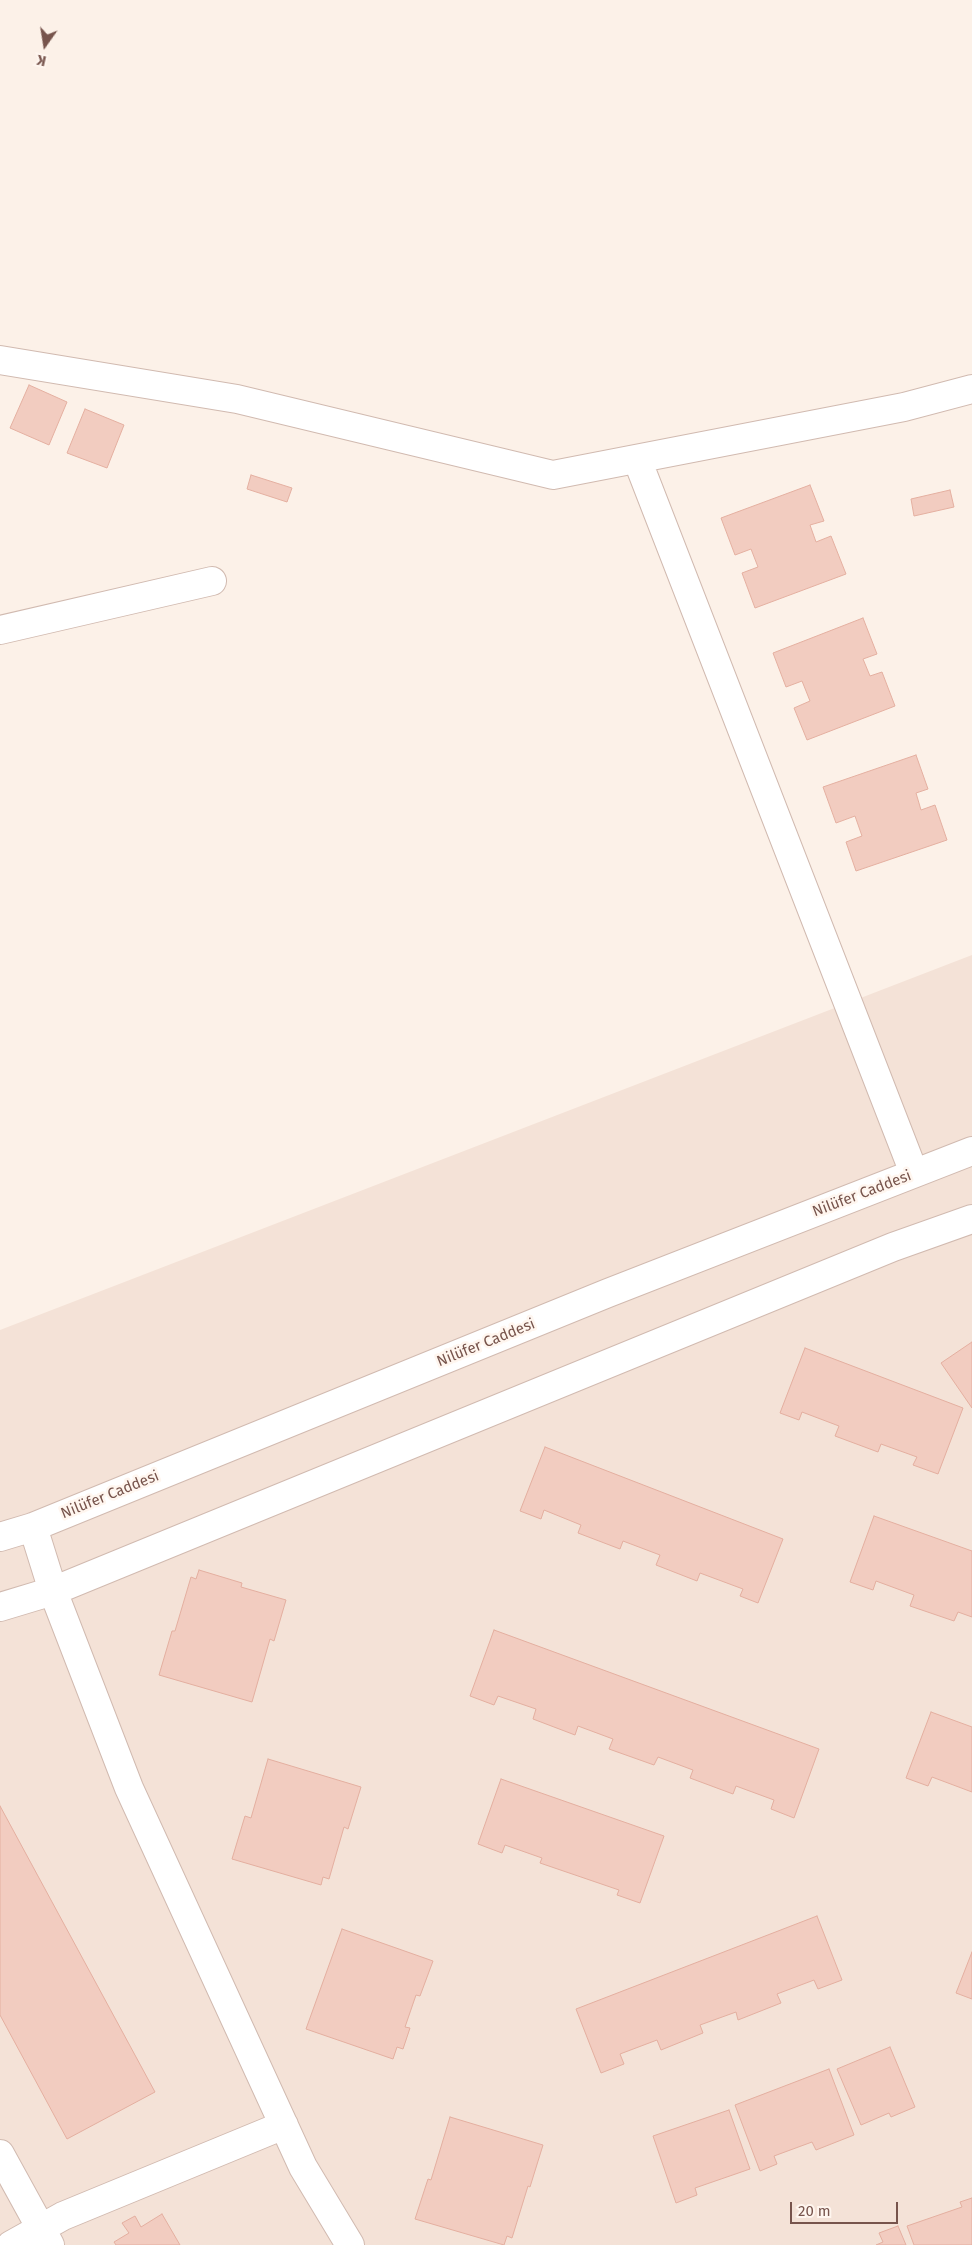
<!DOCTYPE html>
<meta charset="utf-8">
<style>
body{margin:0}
#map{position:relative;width:972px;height:2245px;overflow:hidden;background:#fcf1e8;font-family:"Fira Sans",sans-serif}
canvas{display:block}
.north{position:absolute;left:20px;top:20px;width:50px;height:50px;-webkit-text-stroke:4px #fff6ef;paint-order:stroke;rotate:193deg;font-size:14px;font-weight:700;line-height:20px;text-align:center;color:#77544c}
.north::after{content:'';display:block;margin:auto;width:18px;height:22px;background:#77544c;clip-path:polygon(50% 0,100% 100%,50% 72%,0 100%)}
.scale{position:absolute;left:790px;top:2202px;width:108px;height:22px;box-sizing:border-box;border:2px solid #77544c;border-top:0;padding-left:6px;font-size:15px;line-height:18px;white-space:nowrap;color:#77544c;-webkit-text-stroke:4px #fff6ef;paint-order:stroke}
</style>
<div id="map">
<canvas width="972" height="2245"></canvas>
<div class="north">K</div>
<div class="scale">20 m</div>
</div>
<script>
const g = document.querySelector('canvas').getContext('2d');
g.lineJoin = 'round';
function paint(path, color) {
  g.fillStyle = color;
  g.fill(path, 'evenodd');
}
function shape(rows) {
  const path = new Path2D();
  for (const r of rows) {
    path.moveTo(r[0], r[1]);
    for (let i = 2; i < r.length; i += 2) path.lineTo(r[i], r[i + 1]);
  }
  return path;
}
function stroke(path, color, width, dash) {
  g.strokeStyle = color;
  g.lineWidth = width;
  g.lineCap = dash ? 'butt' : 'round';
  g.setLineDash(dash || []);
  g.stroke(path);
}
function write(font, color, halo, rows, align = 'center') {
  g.font = font + ' "Fira Sans",sans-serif';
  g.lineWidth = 5;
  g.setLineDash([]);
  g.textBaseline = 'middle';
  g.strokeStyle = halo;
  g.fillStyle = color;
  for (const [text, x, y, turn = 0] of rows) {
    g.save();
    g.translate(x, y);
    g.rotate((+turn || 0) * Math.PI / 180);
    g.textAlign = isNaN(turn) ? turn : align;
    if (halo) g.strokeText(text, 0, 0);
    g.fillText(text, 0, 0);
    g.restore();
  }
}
paint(shape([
 [972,955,972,2245,0,2245,0,1330]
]), '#f4e2d7');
const building = shape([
 [29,385,67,402,49,445,10,428,29,385],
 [85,409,124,425,107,468,67,453,85,409],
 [251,475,292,488,287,502,247,489,251,475],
 [810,485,824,521,810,525,816,542,831,536,846,574,755,608,742,573,758,567,751,549,735,555,721,518,810,485],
 [950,490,954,507,914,516,911,499,950,490],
 [863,618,877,654,863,659,870,676,882,672,895,706,807,740,794,708,810,701,802,681,786,687,773,653,863,618],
 [916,755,928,789,916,793,921,810,935,805,947,840,856,871,846,842,862,836,855,816,836,823,823,787,916,755],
 [972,1342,972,1408,941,1363,972,1342],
 [805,1348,963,1408,938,1474,913,1465,917,1457,881,1444,878,1452,835,1436,839,1426,802,1412,799,1420,780,1413,805,1348],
 [545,1447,783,1539,758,1603,740,1596,743,1589,700,1573,697,1581,656,1565,660,1555,623,1541,620,1549,578,1533,581,1525,544,1510,541,1519,520,1511,545,1447],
 [874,1516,972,1551,972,1617,958,1612,954,1621,910,1606,914,1595,876,1581,873,1590,850,1582,874,1516],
 [199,1570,242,1583,241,1587,286,1600,274,1641,270,1639,252,1702,159,1675,172,1631,175,1631,191,1577,196,1579,199,1570],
 [494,1630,819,1749,794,1818,771,1809,774,1800,736,1786,733,1794,690,1778,693,1770,658,1757,654,1765,609,1749,613,1739,578,1726,575,1735,533,1719,536,1709,498,1696,494,1705,470,1696,494,1630],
 [931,1712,972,1727,972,1792,932,1777,928,1786,906,1778,931,1712],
 [268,1759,361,1787,348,1829,344,1827,329,1879,323,1877,321,1885,232,1859,245,1816,251,1818,268,1759],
 [501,1779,664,1836,640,1903,617,1895,619,1890,540,1863,542,1858,505,1845,502,1853,478,1844,501,1779],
 [0,1806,155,2092,67,2139,0,2015,0,1806],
 [817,1916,842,1980,818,1989,814,1980,777,1994,781,2003,738,2020,736,2012,700,2025,703,2033,661,2050,657,2040,620,2054,624,2064,601,2073,576,2009,817,1916],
 [342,1929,433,1961,420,1996,416,1995,405,2027,410,2028,403,2049,397,2047,393,2059,306,2029,342,1929],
 [972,1952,972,1999,956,1993,972,1952],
 [890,2047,915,2107,891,2117,889,2113,861,2125,837,2069,890,2047],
 [829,2069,854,2135,816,2150,812,2142,774,2156,777,2164,760,2171,735,2105,829,2069],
 [729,2110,750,2169,695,2188,697,2195,676,2203,653,2136,729,2110],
 [450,2117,543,2145,530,2187,528,2186,512,2238,507,2236,504,2245,415,2219,428,2179,431,2180,450,2117],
 [972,2198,972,2245,914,2245,907,2226,962,2207,960,2202,972,2198],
 [162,2214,180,2245,116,2245,114,2242,129,2233,122,2223,135,2216,141,2227,162,2214],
 [898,2226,906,2245,876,2245,883,2242,879,2233,898,2226]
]);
paint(building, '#f2ccc0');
stroke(building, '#e4afa0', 1);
const minor = shape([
 [0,360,237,399,553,475,904,407,972,389],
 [637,459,914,1173],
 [0,630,212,581],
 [33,1527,53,1591,129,1788,303,2167,350,2245],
 [0,1537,33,1527,608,1293,972,1151],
 [0,1607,53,1591,893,1247,972,1219],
 [0,2154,50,2245],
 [11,2245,63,2216,284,2125]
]);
stroke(minor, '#d1bab0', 30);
stroke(minor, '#fff', 28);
write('15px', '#77544c', '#fff6ef', [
 ["Nilüfer Caddesi",862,1194,-21],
 ["Nilüfer Caddesi",486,1343,-22],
 ["Nilüfer Caddesi",110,1495,-22]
]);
</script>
